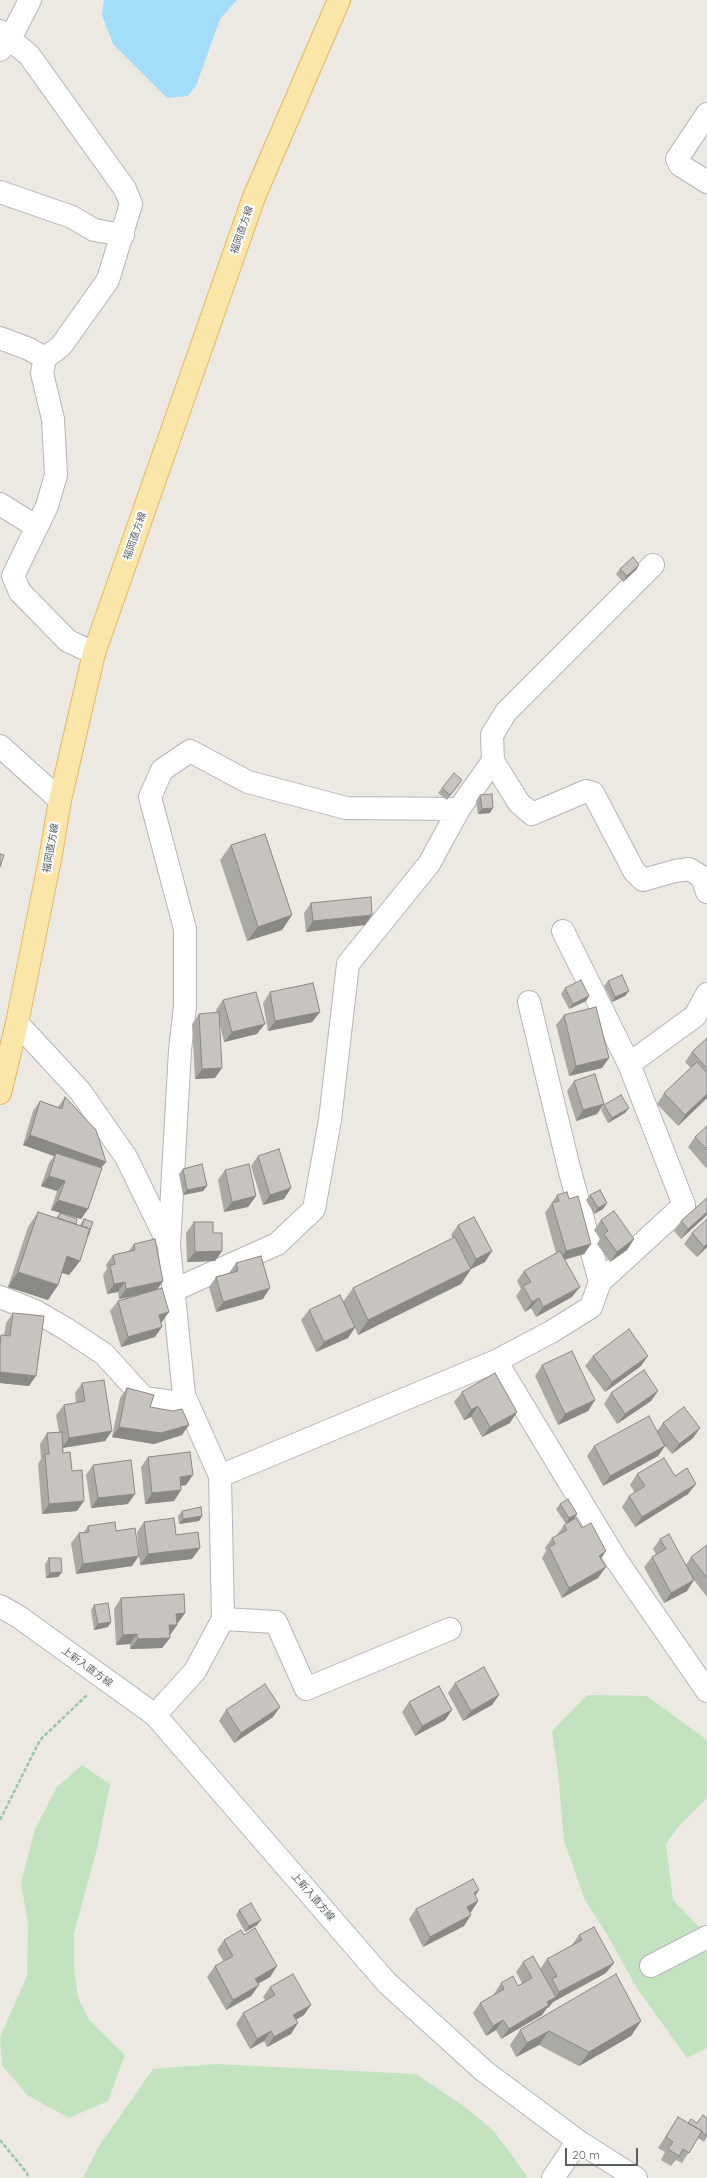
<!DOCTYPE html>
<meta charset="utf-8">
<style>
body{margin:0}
#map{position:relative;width:707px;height:2178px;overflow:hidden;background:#ece9e2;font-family:Quicksand,sans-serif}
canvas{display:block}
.scale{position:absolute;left:565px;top:2148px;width:73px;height:18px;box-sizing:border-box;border:2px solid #5a5f62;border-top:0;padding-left:5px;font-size:12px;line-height:14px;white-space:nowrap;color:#5a5f62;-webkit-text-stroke:3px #fff;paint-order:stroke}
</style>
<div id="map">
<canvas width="707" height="2178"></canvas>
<div class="scale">20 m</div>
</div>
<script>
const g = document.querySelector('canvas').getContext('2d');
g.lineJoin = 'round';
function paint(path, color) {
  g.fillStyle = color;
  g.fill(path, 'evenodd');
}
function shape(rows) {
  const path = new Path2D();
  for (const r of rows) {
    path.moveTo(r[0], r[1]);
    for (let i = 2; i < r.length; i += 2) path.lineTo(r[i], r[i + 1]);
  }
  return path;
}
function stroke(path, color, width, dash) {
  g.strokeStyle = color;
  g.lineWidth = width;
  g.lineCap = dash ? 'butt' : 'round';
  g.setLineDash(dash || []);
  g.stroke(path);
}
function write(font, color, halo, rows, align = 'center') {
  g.font = font + ' Quicksand,"Noto Sans JP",sans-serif';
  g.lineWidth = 4;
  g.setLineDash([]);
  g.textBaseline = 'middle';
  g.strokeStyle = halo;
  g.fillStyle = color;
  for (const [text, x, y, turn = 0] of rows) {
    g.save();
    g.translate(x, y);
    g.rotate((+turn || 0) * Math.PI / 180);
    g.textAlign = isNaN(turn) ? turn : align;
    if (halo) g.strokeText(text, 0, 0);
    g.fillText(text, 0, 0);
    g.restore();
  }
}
paint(shape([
 [587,1695,647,1696,707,1740,707,1798,679,1826,666,1844,673,1900,707,1935,707,2048,687,2058,636,1987,608,1936,585,1900,564,1841,558,1773,552,1731],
 [82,1765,110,1784,97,1849,74,1933,74,1968,78,1997,89,2020,125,2055,108,2101,69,2118,27,2095,2,2065,0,2037,27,1976,28,1923,21,1883,35,1829,57,1787],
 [216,2064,416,2074,465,2107,494,2131,527,2176,525,2178,83,2178,99,2146,153,2069]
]), '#c3e3c0');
paint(shape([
 [104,0,237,0,220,19,196,86,188,96,167,98,113,44,102,15]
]), '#a4ddfa');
const street = shape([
 [0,31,29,55,125,189,131,204,108,280,61,346,45,358,42,373,53,419,56,475,47,506,13,576,20,592,68,641,94,653],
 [0,50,10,39,30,0],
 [707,114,677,159,680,165,707,182],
 [0,192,72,217,94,230,123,235],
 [0,338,29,349,45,358],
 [0,504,37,527],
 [0,746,60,800],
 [493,761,519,803,532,814,586,791,593,793,634,871,643,880,675,871,689,869,702,877,707,892],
 [563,931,629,1064],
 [529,1002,569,1168,600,1282],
 [17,1023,80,1091,126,1157,169,1245],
 [174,1290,277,1244,314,1209,330,1120,348,964,429,864,459,809,493,761,492,735,506,712,653,565],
 [0,1297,35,1311,66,1329,104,1354,144,1398,188,1404],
 [496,1361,617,1561,707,1691],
 [220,1476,496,1361,551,1332,591,1307,600,1282,684,1205,629,1064,695,1016,707,994],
 [223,1619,276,1622,306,1689,450,1629],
 [155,1715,195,1671,223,1619,220,1476,184,1395,169,1246,180,1050,185,1006,185,929,150,797,162,770,190,751,248,782,346,808,459,809],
 [651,1966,707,1937],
 [553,2178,578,2141]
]);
const secondary = shape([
 [0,1606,19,1617,155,1715,387,1983,484,2071,578,2141,636,2178]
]);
const primary = shape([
 [0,1093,17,1023,51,854,60,800,94,653,254,197,339,0]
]);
stroke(street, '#b3b5b9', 24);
stroke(secondary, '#b1b6b9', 24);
stroke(primary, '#e9b55e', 24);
stroke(shape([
 [0,1820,40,1740,87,1695],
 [0,2140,27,2173,28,2178]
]), '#9ac6a3', 2.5, [4, 2]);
stroke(street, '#fff', 22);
stroke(secondary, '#fff', 22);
stroke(primary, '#fae6a9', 22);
paint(shape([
 [639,565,636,570,623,582,616,574,620,569],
 [459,785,447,800,438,793,442,788],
 [480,795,490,813,478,814,476,801],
 [231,845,292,915,282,930,247,941,220,860],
 [311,903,365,925,306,932,304,913],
 [608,981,629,991,625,996,612,1002,604,986],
 [565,988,589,996,586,1001,569,1009,561,994],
 [270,992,320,1012,312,1022,268,1031,263,1003],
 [223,1000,257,1034,224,1042,220,1025,215,1078,195,1079,192,1024,199,1014,217,1013,216,1010],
 [564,1015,602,1068,569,1076,556,1025],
 [707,1038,707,1098,678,1126,657,1104,664,1093,691,1068,685,1062,692,1052],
 [574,1081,597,1114,576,1121,567,1091],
 [65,1097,106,1162,101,1168,88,1209,81,1219,51,1210,57,1191,41,1186,49,1163,54,1156,23,1145,33,1111,40,1101,58,1107],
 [604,1105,625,1113,608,1123,601,1110],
 [707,1126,707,1167,706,1168,688,1147,695,1137],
 [258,1156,291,1188,284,1199,263,1205,251,1166],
 [183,1169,207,1186,203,1191,183,1195,179,1174],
 [225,1170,256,1196,248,1207,224,1212,218,1180],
 [557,1195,569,1199,591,1244,584,1254,565,1260,572,1297,536,1317,531,1308,525,1312,516,1296,521,1289,517,1281,524,1271,556,1253,545,1213],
 [590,1195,607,1203,603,1209,594,1214,586,1200],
 [707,1198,707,1215,681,1239,674,1231,681,1221],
 [38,1212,56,1218,60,1213,76,1224,80,1225,84,1219,88,1236,87,1238,80,1261,69,1275,62,1273,58,1285,48,1300,8,1287,28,1227],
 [601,1220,634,1239,627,1250,610,1262,597,1244,600,1239,594,1230],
 [194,1222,213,1233,222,1251,215,1261,187,1262,186,1233],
 [458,1225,492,1251,485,1262,471,1269,461,1284,358,1335,355,1328,348,1338,316,1352,301,1320,309,1310,343,1302,353,1288,453,1239,451,1235],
 [692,1233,707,1247,697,1257,684,1244],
 [134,1244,163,1281,157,1289,162,1322,161,1323,155,1337,121,1347,110,1311,118,1301,139,1295,119,1299,118,1292,107,1294,103,1275,107,1269,106,1265,113,1255,128,1252],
 [236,1263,263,1299,216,1312,209,1287,216,1277,229,1273],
 [13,1313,29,1386,0,1383,0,1337,1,1335,4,1335,6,1323],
 [593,1356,641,1366,605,1392,585,1366],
 [542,1365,595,1400,588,1411,558,1425,535,1376],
 [82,1383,112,1431,105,1441,63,1448,63,1453,72,1471,77,1511,42,1514,38,1464,41,1459,40,1444,47,1433,59,1432,56,1415,64,1405,76,1403,75,1393],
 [127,1388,150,1407,182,1435,154,1444,112,1437,120,1398],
 [462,1392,510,1423,482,1437,471,1417,464,1420,454,1402],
 [611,1393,651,1401,617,1424,604,1404],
 [663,1423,700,1428,693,1438,672,1454,664,1445,665,1446,658,1456,603,1486,587,1456,594,1446,657,1431],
 [148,1457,186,1485,181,1486,181,1490,174,1501,145,1504,141,1467],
 [93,1465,128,1504,91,1508,86,1475],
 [637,1474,675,1476,688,1494,635,1527,622,1507,629,1496,635,1493,630,1485],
 [560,1504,577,1514,574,1519,566,1524,556,1509],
 [182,1511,202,1516,199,1521,179,1524,178,1516],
 [144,1522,176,1535,192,1559,140,1565,137,1532],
 [564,1525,601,1559,598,1578,562,1598,542,1558,546,1551,545,1548,552,1538,557,1535],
 [88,1526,116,1531,132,1566,76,1574,71,1543,79,1533,84,1532],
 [660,1539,686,1565,691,1557,707,1545,707,1597,694,1580,687,1591,664,1603,644,1567,652,1557,656,1554,653,1549],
 [49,1558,62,1572,58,1577,46,1578,45,1564],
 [121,1598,178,1623,177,1623,177,1625,170,1635,170,1638,162,1648,130,1649,130,1644,116,1645,114,1609],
 [94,1605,108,1627,94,1630,91,1610],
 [455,1683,499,1695,492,1705,463,1721,448,1693],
 [409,1702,452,1710,445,1720,415,1736,402,1712],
 [226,1710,273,1717,234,1743,219,1721],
 [475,1896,478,1901,471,1912,469,1912,464,1926,423,1947,409,1919,416,1909],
 [239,1910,261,1920,257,1925,245,1932,236,1915],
 [244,1935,277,1966,270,1977,258,1984,259,1985,251,1996,226,2010,207,1977,215,1966,224,1962,217,1950,224,1940],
 [579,1935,606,1973,553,2002,549,2007,547,2008,542,2015,501,2039,496,2030,486,2036,473,2013,480,2003,494,1995,494,1994,501,1983,518,1986,522,1983,516,1972,523,1962,540,1969,547,1959,572,1945],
 [270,1987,304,2015,296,2020,291,2034,267,2047,264,2041,250,2049,236,2024,243,2013,265,2000,263,1997],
 [641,2021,631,2036,579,2066,539,2045,516,2057,510,2045,520,2030],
 [678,2117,688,2123,697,2122,707,2118,707,2137,704,2142,698,2138,682,2163,676,2160,671,2166,661,2160,665,2152,658,2148]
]), '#aba9a4');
paint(shape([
 [639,565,636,570,623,582,627,576],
 [493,808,490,813,478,814,482,809],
 [292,915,282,930,247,941,258,927],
 [372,915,365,925,306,932,313,921],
 [629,991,625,996,612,1002,615,997],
 [589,996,586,1001,569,1009,573,1004],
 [320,1012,312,1022,268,1031,275,1021],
 [265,1024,257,1034,224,1042,232,1032],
 [609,1058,602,1068,569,1076,576,1066],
 [222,1068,215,1078,195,1079,202,1069],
 [707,1094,707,1098,678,1126,685,1115],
 [604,1104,597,1114,576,1121,583,1110],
 [629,1108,625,1113,608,1123,612,1118],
 [30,1135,106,1162,98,1172,56,1153,54,1156,23,1145],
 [49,1176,65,1181,57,1191,41,1186],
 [207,1186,203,1191,183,1195,187,1190],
 [291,1188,284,1199,263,1205,270,1195],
 [256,1196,248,1207,224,1212,232,1202],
 [58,1200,88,1209,81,1219,51,1210],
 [607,1203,603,1209,594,1214,598,1208],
 [707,1212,707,1215,681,1239,688,1229],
 [634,1239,627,1250,610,1262,617,1252],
 [591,1244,584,1254,558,1261,566,1251],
 [707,1244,707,1247,697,1257,704,1247],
 [222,1251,215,1261,187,1262,195,1252],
 [492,1251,485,1262,469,1270,476,1259],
 [67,1256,80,1261,69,1275,57,1271],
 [471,1269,461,1284,358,1335,368,1320],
 [18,1272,58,1285,48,1300,8,1287],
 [163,1281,156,1291,119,1299,126,1289],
 [125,1282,118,1292,107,1294,114,1284],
 [580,1287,572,1297,536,1317,543,1307],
 [270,1288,263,1299,216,1312,223,1302],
 [539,1298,531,1308,525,1312,532,1302],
 [169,1312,162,1322,151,1326,159,1315],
 [162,1327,155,1337,121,1347,128,1337],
 [355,1327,348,1338,316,1352,324,1342],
 [648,1356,641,1366,605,1392,612,1382],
 [0,1372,36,1376,29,1386,0,1383],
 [658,1391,651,1401,617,1424,625,1414],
 [595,1400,588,1411,558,1425,565,1414],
 [478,1406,471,1417,464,1420,471,1410],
 [517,1412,510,1423,482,1437,490,1427],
 [189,1425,182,1435,154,1444,112,1437,119,1427],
 [700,1428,693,1438,672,1454,679,1444],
 [112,1431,105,1441,62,1448,69,1438],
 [665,1446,658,1456,603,1486,610,1476],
 [193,1475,186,1485,172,1487,180,1477],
 [696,1484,688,1494,635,1527,642,1517],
 [181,1490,174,1501,145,1504,152,1493],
 [135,1494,128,1504,91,1508,98,1498],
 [84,1501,77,1511,42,1514,49,1504],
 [577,1514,574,1519,566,1524,569,1518],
 [202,1516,199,1521,179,1524,183,1519],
 [200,1548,192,1559,140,1565,148,1554],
 [606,1551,599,1562,599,1556],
 [139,1556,132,1566,76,1574,83,1564],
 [606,1567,598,1578,562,1598,569,1588],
 [62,1572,58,1577,46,1578,50,1573],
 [694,1580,687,1591,664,1603,671,1593],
 [185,1613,178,1623,169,1624,176,1614],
 [111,1622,108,1627,94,1630,98,1624],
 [169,1625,177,1625,170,1635],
 [137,1634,130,1644,116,1645,123,1635],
 [170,1638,162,1648,130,1649,138,1639],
 [499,1695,492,1705,463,1721,471,1711],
 [280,1707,273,1717,234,1743,241,1733],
 [452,1710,445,1720,415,1736,422,1726],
 [479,1890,472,1901,474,1893],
 [478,1901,471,1912,459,1917,467,1907],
 [471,1915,464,1926,423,1947,430,1937],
 [261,1920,257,1925,245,1932,249,1926],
 [614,1963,606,1973,553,2002,549,2007,547,2008,542,2015,501,2039,509,2029,547,2002,556,1997,559,1992],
 [277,1966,270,1977,248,1989,255,1979],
 [259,1985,251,1996,226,2010,233,2000],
 [311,2005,304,2015,286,2025,293,2015],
 [503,2020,496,2030,486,2036,493,2026],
 [641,2021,631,2036,579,2066,589,2052],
 [298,2023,291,2034,267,2047,274,2037],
 [271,2031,264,2041,250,2049,257,2039],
 [549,2031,539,2045,516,2057,527,2043]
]), '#8b8986');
const building = shape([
 [633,557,639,565,627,576,620,569,633,557],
 [454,773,462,780,450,795,442,788,454,773],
 [492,794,493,808,482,809,480,795,492,794],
 [265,834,292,915,258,927,231,845,265,834],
 [0,854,4,855,0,867,0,854],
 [371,897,372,915,313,921,311,903,371,897],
 [622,975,629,991,615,997,608,981,622,975],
 [581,980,589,996,573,1004,565,988,581,980],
 [313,983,320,1012,275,1021,270,992,313,983],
 [256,992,265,1024,232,1032,223,1000,256,992],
 [596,1007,609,1058,576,1066,564,1015,596,1007],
 [219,1012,222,1068,202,1069,199,1014,219,1012],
 [707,1038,707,1068,692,1052,707,1038],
 [697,1062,707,1073,707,1094,685,1115,664,1093,697,1062],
 [595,1074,604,1104,583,1110,574,1081,595,1074],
 [621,1095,629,1108,612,1118,604,1105,621,1095],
 [65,1097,96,1130,106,1162,30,1135,40,1101,62,1109,65,1097],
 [707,1126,707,1150,695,1137,707,1126],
 [279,1149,291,1188,270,1195,258,1156,279,1149],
 [56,1153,102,1168,88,1209,58,1200,65,1181,49,1176,56,1153],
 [202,1164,207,1186,187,1190,183,1169,202,1164],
 [249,1164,256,1196,232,1202,225,1170,249,1164],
 [600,1190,607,1203,598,1208,590,1195,600,1190],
 [567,1192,569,1199,578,1196,591,1244,566,1251,552,1203,559,1201,557,1195,567,1192],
 [707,1198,707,1212,688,1229,681,1221,707,1198],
 [614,1211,634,1239,617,1252,604,1234,608,1231,601,1220,614,1211],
 [38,1212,90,1229,80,1261,67,1256,58,1285,18,1272,38,1212],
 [60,1213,77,1219,76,1224,58,1218,60,1213],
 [474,1217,492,1251,476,1259,458,1225,474,1217],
 [84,1219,93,1222,88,1236,87,1236,90,1229,82,1226,84,1219],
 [707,1219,707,1244,704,1247,692,1233,707,1219],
 [194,1222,213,1222,213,1233,222,1233,222,1251,195,1252,194,1222],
 [455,1237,471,1269,368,1320,353,1288,455,1237],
 [155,1239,163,1281,126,1289,125,1282,114,1284,110,1265,115,1264,113,1255,135,1250,134,1244,155,1239],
 [560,1251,580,1287,543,1307,539,1298,532,1302,523,1286,531,1282,524,1271,560,1251],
 [261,1256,270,1288,223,1302,216,1277,238,1271,236,1263,261,1256],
 [162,1288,169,1312,159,1315,162,1327,128,1337,118,1301,162,1288],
 [340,1295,355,1327,324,1342,309,1310,340,1295],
 [13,1313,44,1316,36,1376,0,1372,0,1346,1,1335,10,1336,13,1313],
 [629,1329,648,1356,612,1382,593,1356,629,1329],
 [572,1351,595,1400,565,1414,542,1365,572,1351],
 [644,1370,658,1391,625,1414,611,1393,644,1370],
 [495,1373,517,1412,490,1427,478,1406,471,1410,462,1392,495,1373],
 [104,1380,112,1431,69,1438,64,1405,85,1401,82,1383,104,1380],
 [127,1388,154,1395,150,1407,173,1411,182,1409,189,1425,161,1433,119,1427,127,1388],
 [684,1407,700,1428,679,1444,663,1423,684,1407],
 [649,1416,665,1446,610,1476,594,1446,649,1416],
 [62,1432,63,1453,70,1452,72,1471,82,1470,84,1501,49,1504,45,1454,49,1454,47,1433,62,1432],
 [190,1452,193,1475,180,1477,181,1490,152,1493,148,1457,190,1452],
 [664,1458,675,1476,687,1468,696,1484,642,1517,629,1496,645,1486,637,1474,664,1458],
 [131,1460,135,1494,98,1498,93,1465,131,1460],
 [568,1499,577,1514,569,1518,560,1504,568,1499],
 [201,1507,202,1516,183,1519,182,1511,201,1507],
 [174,1518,176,1535,198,1532,200,1548,148,1554,144,1522,174,1518],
 [576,1518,582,1528,591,1523,606,1551,599,1556,606,1567,569,1588,549,1547,555,1544,552,1538,567,1530,564,1525,576,1518],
 [115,1522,116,1531,135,1528,139,1556,83,1564,79,1533,89,1532,88,1526,115,1522],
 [669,1534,694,1580,671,1593,652,1557,666,1549,660,1539,669,1534],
 [707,1545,707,1578,691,1557,707,1545],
 [49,1558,61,1558,62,1572,50,1573,49,1558],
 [184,1594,185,1613,176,1614,177,1625,169,1625,170,1638,138,1639,137,1634,123,1635,121,1598,184,1594],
 [108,1603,111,1622,98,1624,94,1605,108,1603],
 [484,1667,499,1695,471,1711,455,1683,484,1667],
 [265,1684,280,1707,241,1733,226,1710,265,1684],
 [439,1686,452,1710,422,1726,409,1702,439,1686],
 [473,1879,479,1890,474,1893,478,1901,467,1907,471,1915,430,1937,416,1909,473,1879],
 [251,1903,261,1920,249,1926,239,1910,251,1903],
 [594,1927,614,1963,559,1992,552,1979,557,1976,547,1959,582,1940,579,1935,594,1927],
 [255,1928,277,1966,255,1979,259,1985,233,2000,215,1966,233,1956,224,1940,241,1930,244,1935,255,1928],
 [533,1956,556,1997,547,2002,549,2005,509,2029,503,2020,493,2026,480,2003,504,1989,501,1983,513,1976,518,1986,532,1978,523,1962,533,1956],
 [293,1974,311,2005,293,2015,298,2023,274,2037,271,2031,257,2039,243,2013,275,1995,270,1987,293,1974],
 [616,1974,641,2021,589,2052,549,2031,527,2043,520,2030,616,1974],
 [703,2115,707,2118,707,2136,702,2132,702,2131,688,2123,691,2119,697,2123,703,2115],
 [678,2117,702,2131,689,2153,683,2149,679,2156,668,2149,673,2142,666,2137,678,2117]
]);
paint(building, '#c7c4bf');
stroke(building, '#8b8986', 1);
write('10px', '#5a5f62', '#fff', [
 ["福岡直方線",242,230,-71],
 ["福岡直方線",135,536,-71],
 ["福岡直方線",51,848,-80],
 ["上新入直方線",87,1667,36],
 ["上新入直方線",313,1897,49]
]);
</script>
